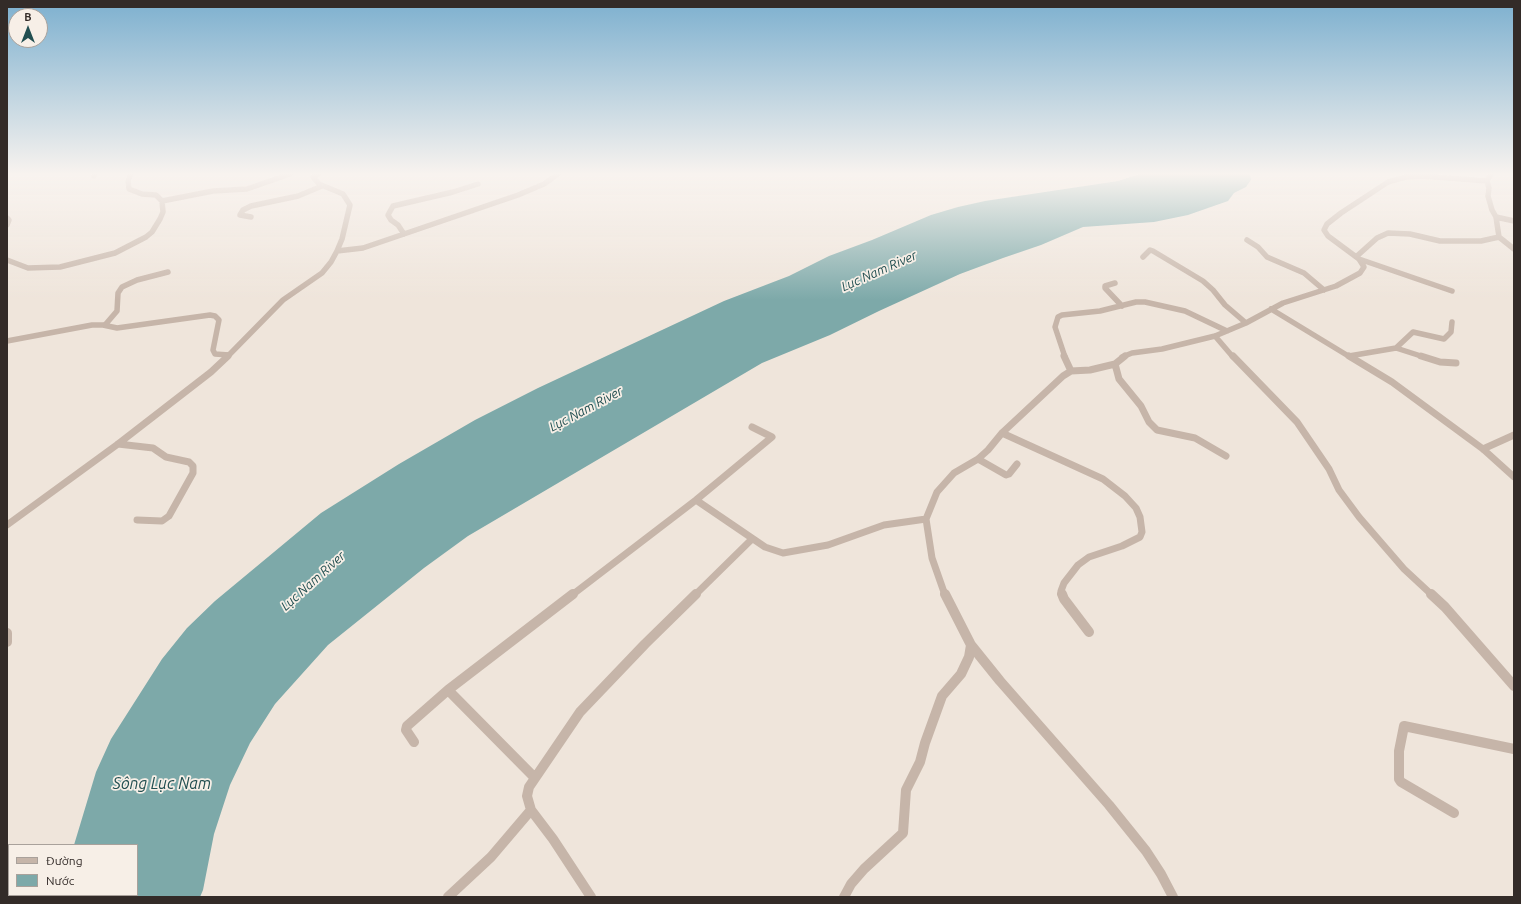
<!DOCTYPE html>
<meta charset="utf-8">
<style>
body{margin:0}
#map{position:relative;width:1521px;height:904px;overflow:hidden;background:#efe5db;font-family:Ubuntu,sans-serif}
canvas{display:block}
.frame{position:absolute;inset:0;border:8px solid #332b28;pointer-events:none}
.legend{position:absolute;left:8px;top:844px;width:130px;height:52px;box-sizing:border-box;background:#f7efe7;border:1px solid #a9a19b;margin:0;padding:5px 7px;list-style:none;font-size:12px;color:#332b28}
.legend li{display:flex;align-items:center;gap:8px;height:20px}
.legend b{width:20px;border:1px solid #a9a19b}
.north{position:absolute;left:8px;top:8px;width:40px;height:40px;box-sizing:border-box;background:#f7efe7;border:1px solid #a9a19b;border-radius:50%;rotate:0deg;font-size:11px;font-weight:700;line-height:16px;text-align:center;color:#332b28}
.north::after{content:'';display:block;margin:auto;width:14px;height:18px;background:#224f51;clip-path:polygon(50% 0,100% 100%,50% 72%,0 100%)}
</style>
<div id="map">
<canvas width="1521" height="904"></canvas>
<div class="frame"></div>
<ul class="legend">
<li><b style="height:5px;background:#c6b5a9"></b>Đường</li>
<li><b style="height:11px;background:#7da9a9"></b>Nước</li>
</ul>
<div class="north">B</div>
</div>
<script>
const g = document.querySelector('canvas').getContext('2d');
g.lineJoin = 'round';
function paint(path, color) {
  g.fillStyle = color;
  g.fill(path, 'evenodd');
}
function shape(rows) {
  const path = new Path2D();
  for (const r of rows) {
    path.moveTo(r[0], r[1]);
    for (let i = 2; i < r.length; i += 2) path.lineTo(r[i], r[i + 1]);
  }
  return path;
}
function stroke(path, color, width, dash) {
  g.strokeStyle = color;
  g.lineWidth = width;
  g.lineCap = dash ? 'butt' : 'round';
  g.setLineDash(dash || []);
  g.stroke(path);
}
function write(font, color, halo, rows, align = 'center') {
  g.font = font + ' Ubuntu,sans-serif';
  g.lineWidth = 3.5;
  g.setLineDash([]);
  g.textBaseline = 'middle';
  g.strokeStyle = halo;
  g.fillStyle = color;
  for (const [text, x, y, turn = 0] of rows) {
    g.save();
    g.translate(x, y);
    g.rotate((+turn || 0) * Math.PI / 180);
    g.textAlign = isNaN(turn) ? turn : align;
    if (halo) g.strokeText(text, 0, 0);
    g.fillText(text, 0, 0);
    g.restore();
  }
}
paint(shape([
 [1139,174,1250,174,1251,180,1246,187,1234,193,1228,201,1188,215,1154,222,1083,227,1041,245,1003,258,960,274,879,311,830,335,762,363,468,536,424,568,328,645,275,704,250,743,230,785,214,834,203,890,200,897,48,897,49,895,137,895,137,845,74,845,96,772,111,739,162,659,187,628,215,601,321,513,399,464,475,420,538,388,724,301,789,276,829,256,872,240,931,215,958,207,985,201,1118,181]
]), '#7da9a9');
stroke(shape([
 [319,174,313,177,319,184,343,194,350,205,342,239,337,251,363,248,518,195,544,184,558,174],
 [94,176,95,174],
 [162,201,213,191,247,189,290,174],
 [251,217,240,215,243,210,251,206,298,196,322,186],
 [1496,217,1514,221],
 [7,218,9,220,7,225],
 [404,234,398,225,391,220,388,215,393,206,453,192,478,184],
 [1499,237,1514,249],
 [1247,240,1258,247,1267,257,1304,273,1324,290],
 [1357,256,1377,238,1388,233,1410,234,1440,241,1481,241,1499,237,1496,217,1492,210,1488,196,1489,188,1487,181],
 [1143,257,1150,250,1153,251,1203,281,1213,290,1225,305,1246,323],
 [1359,259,1452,291],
 [7,260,28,268,60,267,115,253,146,237,152,232,160,219,163,212,162,201,156,195,142,194,129,189,128,181,131,174],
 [1115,283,1105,286,1105,288,1122,306],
 [1271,309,1350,357],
 [105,325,117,311,118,293,122,287,137,280,168,272],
 [1215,336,1233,357],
 [7,341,92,325,103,325,117,328,210,315,215,316,219,320,213,350,215,354,229,355],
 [1396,348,1424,357],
 [1349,356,1396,348,1413,332,1444,339,1451,332,1452,322],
 [227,357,283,300,322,273,331,262,337,251],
 [1065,357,1055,327,1058,317,1062,315,1100,311,1136,302,1145,302,1185,311,1227,331],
 [1122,357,1132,353,1162,349,1215,336,1246,323,1283,303,1336,286,1360,273,1364,267,1359,259,1328,236,1324,230,1327,224,1341,213,1388,182,1406,177,1421,176,1487,181,1491,174]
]), '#c6b5a9', 5.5);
stroke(shape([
 [1064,356,1071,371],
 [1233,356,1297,422,1329,469,1339,490,1359,517,1404,569,1432,595],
 [1349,356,1392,382,1483,449,1514,477],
 [1421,356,1440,362,1456,363],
 [1115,364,1119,379,1141,406,1149,422,1157,430,1195,438,1226,456],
 [1002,433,1103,479,1125,496,1136,508,1140,517,1142,532,1140,537,1122,546,1089,557,1078,565,1064,583,1061,591,1062,595],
 [118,444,153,448,166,457,189,462,193,466,193,473,169,516,162,521,137,520],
 [1483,449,1514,435],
 [978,459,1006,475,1009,474,1017,464],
 [696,500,765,547,783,553,828,545,884,525,926,519],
 [7,525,118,444,211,372,228,356],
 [572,595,696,500,772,437,752,427],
 [695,595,752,539],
 [945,595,932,558,926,519,937,492,954,473,978,459,988,450,1002,433,1063,376,1071,371,1090,370,1115,364,1125,356]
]), '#c6b5a9', 7);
stroke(shape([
 [945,594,971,645,1000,681,1109,805,1146,851,1161,874,1173,897],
 [1062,594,1064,599,1089,632],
 [1431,594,1445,607,1514,686],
 [7,633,7,642],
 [448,690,535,778],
 [414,742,406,730,407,726,448,690,573,594],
 [531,810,553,839,591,897],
 [1454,813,1401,782,1399,779,1399,751,1404,726,1514,749],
 [448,897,491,857,531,810,527,796,529,787,580,712,645,644,696,594],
 [844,897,851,884,864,869,903,833,906,790,920,762,925,743,942,696,961,674,969,657,971,645]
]), '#c6b5a9', 10);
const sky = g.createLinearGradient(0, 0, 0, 300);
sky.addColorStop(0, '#7db0cf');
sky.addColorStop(0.58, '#f8f3ef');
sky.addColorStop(1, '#f8f3ef00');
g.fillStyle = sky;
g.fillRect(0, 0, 1521, 300);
write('italic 13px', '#224f51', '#f7efe7', [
 ["Lục Nam River",879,271,-24],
 ["Lục Nam River",586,409,-28],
 ["Lục Nam River",313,581,-42]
]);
write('italic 16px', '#224f51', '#f7efe7', [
 ["Sông Lục Nam",162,784]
]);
</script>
